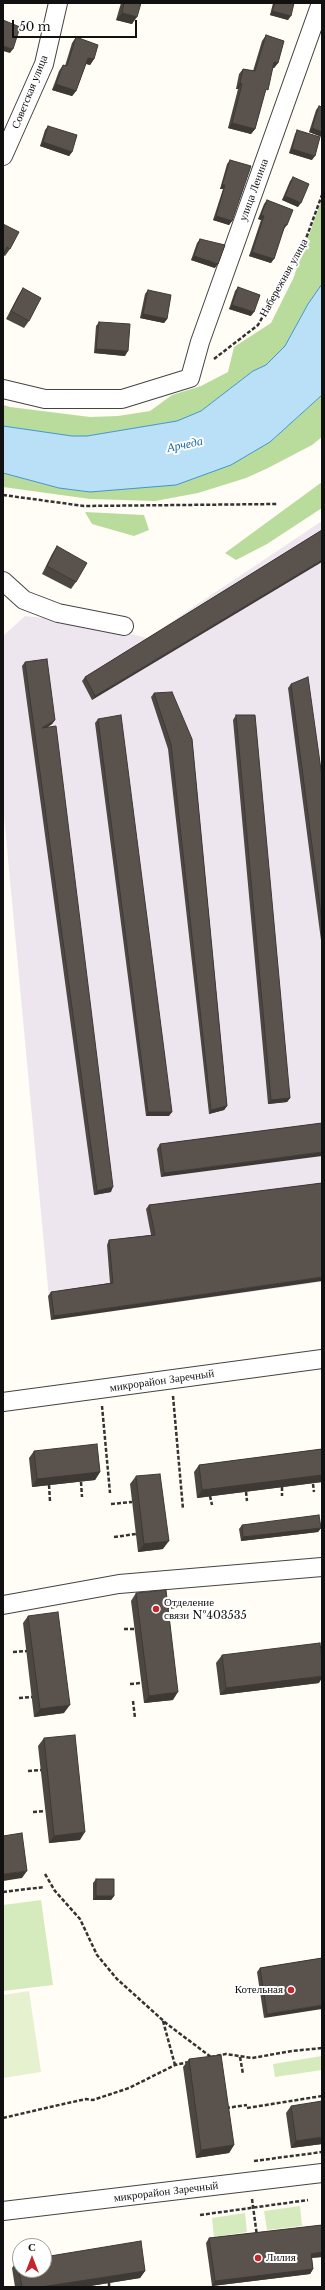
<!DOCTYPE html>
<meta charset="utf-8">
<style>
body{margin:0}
#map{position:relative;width:325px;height:2290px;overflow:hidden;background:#fffdf5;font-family:"Libre Baskerville",serif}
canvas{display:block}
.frame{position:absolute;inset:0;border:4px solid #111;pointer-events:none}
.north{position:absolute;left:12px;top:2238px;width:40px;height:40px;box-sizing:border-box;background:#fff;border:1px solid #a0a0a0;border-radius:50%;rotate:0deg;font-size:11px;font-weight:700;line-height:16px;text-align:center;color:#111}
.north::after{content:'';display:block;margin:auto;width:14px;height:18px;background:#c4262e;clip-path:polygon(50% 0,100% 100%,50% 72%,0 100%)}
.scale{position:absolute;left:12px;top:20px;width:125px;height:18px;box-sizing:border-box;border:2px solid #111;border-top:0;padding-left:5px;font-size:12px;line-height:14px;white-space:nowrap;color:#111;-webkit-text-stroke:3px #fff;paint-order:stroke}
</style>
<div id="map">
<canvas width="325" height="2290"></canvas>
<div class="frame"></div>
<div class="north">С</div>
<div class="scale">50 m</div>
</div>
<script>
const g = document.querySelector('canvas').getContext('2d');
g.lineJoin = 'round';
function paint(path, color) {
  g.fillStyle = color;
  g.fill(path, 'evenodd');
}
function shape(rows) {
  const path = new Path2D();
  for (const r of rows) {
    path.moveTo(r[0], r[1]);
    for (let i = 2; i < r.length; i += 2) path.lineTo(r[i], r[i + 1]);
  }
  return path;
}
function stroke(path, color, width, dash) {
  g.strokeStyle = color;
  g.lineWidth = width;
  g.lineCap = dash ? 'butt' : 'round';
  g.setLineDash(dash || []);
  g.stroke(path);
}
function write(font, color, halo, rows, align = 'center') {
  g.font = font + ' "Libre Baskerville",serif';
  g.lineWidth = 4;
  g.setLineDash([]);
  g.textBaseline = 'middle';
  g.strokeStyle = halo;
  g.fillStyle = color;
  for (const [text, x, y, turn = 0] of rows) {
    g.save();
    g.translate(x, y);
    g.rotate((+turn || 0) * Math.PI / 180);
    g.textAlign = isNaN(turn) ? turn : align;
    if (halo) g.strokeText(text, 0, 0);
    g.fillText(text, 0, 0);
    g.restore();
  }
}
paint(shape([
 [322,521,322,1282,51,1320,3,805,3,636,25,616,85,622,147,638]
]), '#eee6ef');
paint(shape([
 [41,1900,53,1985,3,1991,3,1905],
 [322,2056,322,2070,275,2077,273,2064],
 [300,2206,302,2226,267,2230,264,2211],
 [245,2213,247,2232,214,2237,212,2218]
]), '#d5ebbd');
paint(shape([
 [322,199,322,284,308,304,285,346,266,365,253,371,201,411,178,421,87,436,72,436,3,426,3,405,10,407,90,417,118,416,150,411,172,395,201,386,228,372,234,347,271,323,293,279],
 [322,395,322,437,312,445,268,468,246,478,198,493,155,501,90,499,3,487,3,473,59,488,270,442],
 [322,482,322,508,267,544,236,560,225,553],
 [85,512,144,515,149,530,134,536,92,524]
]), '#b9dc9c');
paint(shape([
 [29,1991,41,2072,3,2078,3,1995]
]), '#e6f2cf');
const water = shape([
 [322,284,322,395,270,442,231,465,176,485,90,492,59,488,3,473,3,426,72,436,87,436,177,421,201,411,253,371,266,365,285,346,308,304,322,284]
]);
paint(water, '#b9e0f7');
stroke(water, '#3f96cf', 1);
const minor = shape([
 [3,156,44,64,58,3],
 [3,389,45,399,122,399,190,378,200,342,321,3],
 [3,581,24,600,58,613,124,626],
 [3,1402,322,1359],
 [3,1605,119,1584,322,1567],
 [3,2211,322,2173]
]);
stroke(minor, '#444', 20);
stroke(shape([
 [214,359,258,325,304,244,322,195],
 [3,495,84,506,278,504],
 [173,1396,183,1509],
 [102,1406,110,1493],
 [81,1482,82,1497],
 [313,1484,314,1492],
 [49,1485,50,1501],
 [282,1487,282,1496],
 [246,1492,247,1501],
 [210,1496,212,1505],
 [111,1504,132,1502],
 [114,1537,136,1534],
 [165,1608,176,1607],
 [124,1629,134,1629],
 [13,1652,27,1651],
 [130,1684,141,1683],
 [19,1698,32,1697],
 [133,1701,135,1718],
 [28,1771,41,1770],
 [33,1812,45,1811],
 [45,1874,55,1891,80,1919,97,1955,117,1979,167,2024,211,2057],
 [3,1892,44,1887],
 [163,2021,175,2065],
 [211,2057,226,2054,252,2058,292,2051,322,2048],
 [240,2057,243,2074],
 [226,2108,247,2105],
 [247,2108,322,2096],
 [3,2118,50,2107,86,2099,93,2100,129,2088,175,2065,189,2062],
 [254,2161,322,2152],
 [252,2199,257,2236],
 [200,2215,308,2200],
 [109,2283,109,2287]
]), '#333', 2.5, [4, 2]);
stroke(minor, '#fff', 18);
paint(shape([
 [121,3,141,3,132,24,116,20],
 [273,3,294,3,288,20,270,15],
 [266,35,278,63,274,68,273,68,264,95,255,129,251,134,228,128,238,89,236,89,239,74,243,69,253,71,262,41],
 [76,37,94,59,90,65,86,64,76,91,72,96,52,90,59,71,63,65,65,66,72,43],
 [319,106,322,107,322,137,309,132,316,110],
 [48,126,72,152,69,156,40,146,45,130],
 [297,130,312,160,289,153,295,134],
 [230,160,232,221,229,225,213,220,223,189,220,189,227,164],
 [293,177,298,207,282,200,290,181],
 [267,200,287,225,284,229,271,263,249,256,261,220,258,219,264,204],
 [3,224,10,249,5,256,3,255],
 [200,239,215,268,191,260,197,243],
 [238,287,251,316,229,309,235,291],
 [23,288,29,321,24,328,6,319,18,296],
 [148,290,167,319,164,323,140,318,145,294],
 [99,322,125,356,94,353,96,326],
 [322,530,92,700,82,681,85,677],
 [57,546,76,582,71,589,42,574,52,554],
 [25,662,55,720,52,724,48,727,111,1192,94,1195,22,666],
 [291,684,322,777,322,948,288,688],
 [154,693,192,739,227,1106,224,1110,209,1114,168,749,151,697],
 [236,715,290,1098,287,1102,268,1104,233,720],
 [98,719,169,1116,146,1116,95,723],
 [322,1123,161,1177,157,1149,160,1144],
 [322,1183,51,1320,48,1296,51,1292,110,1283,107,1245,109,1240,151,1235,146,1209,149,1205],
 [322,1449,322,1482,197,1498,194,1472,199,1465],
 [34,1451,100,1472,95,1480,32,1487,29,1458],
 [136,1476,163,1549,138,1552,130,1484],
 [242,1525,321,1528,318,1532,241,1541,239,1529],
 [136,1593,173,1700,144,1703,131,1601],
 [28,1616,64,1713,34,1717,23,1623],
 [222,1655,319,1683,220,1695,216,1663],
 [44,1738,80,1840,49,1843,38,1746],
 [96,1879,114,1896,111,1900,93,1900,93,1883],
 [322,1958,264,2018,257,1972,260,1968],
 [189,2059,234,2145,229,2153,196,2158,183,2067],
 [291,2106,322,2144,291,2148,286,2113],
 [322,2225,322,2257,312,2258,313,2269,310,2274,212,2286,206,2243,209,2238],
 [17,2261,145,2271,140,2278,84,2287,15,2287,12,2268]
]), '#4d4742');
paint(shape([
 [272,11,291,16,288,20,270,15],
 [122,13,137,17,132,24,116,20],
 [3,46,13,49,10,53,3,51],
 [88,58,94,59,90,65,84,63],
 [274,62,278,63,274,68,271,67],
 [240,83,242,84,238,89,236,89],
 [56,84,76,91,72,96,52,90],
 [232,123,255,129,251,134,228,128],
 [312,128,322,132,322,137,309,132],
 [43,142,72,152,69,156,40,146],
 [292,149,315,156,312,160,289,153],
 [222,185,225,185,223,189,220,189],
 [285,196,301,203,298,207,282,200],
 [261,215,264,216,261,220,258,219],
 [216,216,232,221,229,225,213,220],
 [252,252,274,259,271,263,249,256],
 [194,256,218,264,215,268,191,260],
 [232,305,254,312,251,316,229,309],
 [143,314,167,319,164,323,140,318],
 [96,349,128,351,125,356,94,353],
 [322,560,322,562,92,700,95,696],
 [55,720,52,724,39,732,42,728],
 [290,1098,287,1102,268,1104,271,1100],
 [227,1106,224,1110,209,1114,211,1110],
 [148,1112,172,1112,169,1116,146,1116],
 [322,1152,322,1156,161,1177,164,1173],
 [113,1187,111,1192,94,1195,97,1191],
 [322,1277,322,1281,51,1320,54,1316],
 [100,1472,95,1480,32,1487,37,1479],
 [322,1475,322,1482,197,1498,202,1490],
 [321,1528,318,1532,241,1541,243,1537],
 [169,1541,163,1549,138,1552,144,1544],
 [322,1676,322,1678,319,1683,220,1695,226,1688],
 [178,1692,173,1700,144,1703,149,1696],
 [70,1705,64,1713,34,1717,40,1709],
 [85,1832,80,1840,49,1843,54,1836],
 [27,1871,22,1878,3,1881,3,1874],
 [96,1896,114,1896,111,1900,93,1900],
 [322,2005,322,2009,264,2018,267,2014],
 [322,2137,322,2144,291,2148,296,2141],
 [234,2145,229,2153,196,2158,201,2150],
 [322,2252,322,2257,308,2258,311,2254],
 [313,2269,310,2274,212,2286,215,2281],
 [145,2271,140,2278,84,2287,41,2287]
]), '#3f3936');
const building = shape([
 [124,3,141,3,137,17,122,13,124,3],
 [275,3,294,3,291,16,272,11,275,3],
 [3,20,20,27,13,49,3,46,3,20],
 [266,35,284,41,278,63,274,62,268,90,266,89,255,129,232,123,242,84,240,83,243,69,255,71,266,35],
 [76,37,98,45,94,59,88,58,76,91,56,84,63,65,67,66,76,37],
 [319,106,322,107,322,132,312,128,319,106],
 [48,126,77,135,72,152,43,142,48,126],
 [297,130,320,137,315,156,292,149,297,130],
 [230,160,251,166,232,221,216,216,225,185,222,185,230,160],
 [293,177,309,184,301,203,285,196,293,177],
 [267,200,293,210,287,225,285,225,274,259,252,252,264,216,261,215,267,200],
 [3,224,19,232,10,249,7,247,3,255,3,224],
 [200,239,225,245,218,264,194,256,200,239],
 [238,287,260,295,254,312,232,305,238,287],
 [23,288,41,298,29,321,11,311,23,288],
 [148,290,171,295,167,319,143,314,148,290],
 [99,322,130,324,128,351,96,349,99,322],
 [322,530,322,560,95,696,85,677,322,530],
 [57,546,87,563,76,582,47,566,57,546],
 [47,659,55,720,42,728,56,726,113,1187,97,1191,25,662,47,659],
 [308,677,322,777,322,922,291,684,308,677],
 [172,692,192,739,227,1106,211,1110,171,744,154,693,172,692],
 [121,715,172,1112,148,1112,98,719,121,715],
 [236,715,255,715,290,1098,271,1100,236,715],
 [322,1123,322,1152,164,1173,160,1144,322,1123],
 [322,1183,322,1277,54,1316,51,1292,113,1283,109,1240,155,1235,149,1205,322,1183],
 [97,1444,100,1472,37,1479,34,1451,97,1444],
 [322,1449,322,1475,202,1490,199,1465,322,1449],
 [160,1474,169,1541,144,1544,136,1476,160,1474],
 [319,1515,321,1528,243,1537,242,1525,319,1515],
 [166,1590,178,1692,149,1696,136,1593,166,1590],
 [58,1612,70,1705,40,1709,28,1616,58,1612],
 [320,1643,322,1660,322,1676,226,1688,222,1655,320,1643],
 [75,1735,85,1832,54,1836,44,1738,75,1735],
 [22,1833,27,1871,3,1874,3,1836,22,1833],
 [96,1879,114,1879,114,1896,96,1896,96,1879],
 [322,1958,322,2005,267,2014,260,1968,322,1958],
 [221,2055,234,2145,201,2150,189,2059,221,2055],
 [322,2101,322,2137,296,2141,291,2106,322,2101],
 [322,2225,322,2252,311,2254,313,2269,215,2281,209,2238,322,2225],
 [141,2241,145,2271,41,2287,22,2287,17,2261,20,2260,20,2270,44,2270,44,2257,141,2241]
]);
paint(building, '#5a524d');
stroke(building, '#3f3936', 1);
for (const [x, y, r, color] of [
 [156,1609,4,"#c4262e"],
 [291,1990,4,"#c4262e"],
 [258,2258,4,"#c4262e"]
]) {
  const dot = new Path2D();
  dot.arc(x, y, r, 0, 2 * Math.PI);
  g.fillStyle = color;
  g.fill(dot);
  stroke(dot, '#fff', 1.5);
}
write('11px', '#111', '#fff', [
 ["Советская улица",30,92,-68],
 ["улица Ленина",254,190,-70],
 ["Набережная улица",284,278,-61],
 ["микрорайон Заречный",162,1381,-8],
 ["микрорайон Заречный",166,2192,-7]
]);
write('11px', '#111', '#fff', [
 ["Отделение",164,1603],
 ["связи №403535",164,1616],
 ["Котельная",283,1990,"right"],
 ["Лилия",266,2258]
], 'left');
write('italic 12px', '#1768a6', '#fff', [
 ["Арчеда",185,445,-12]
]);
</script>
